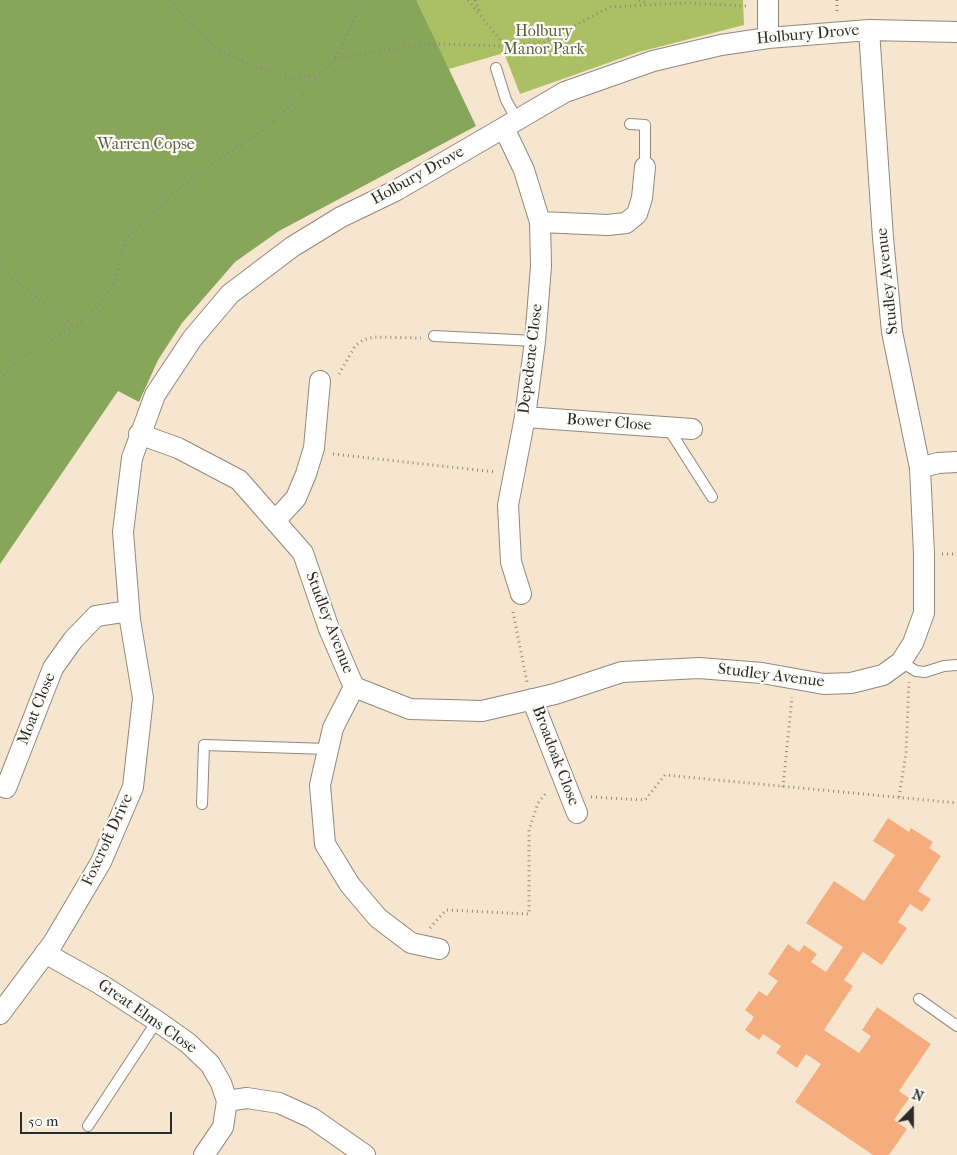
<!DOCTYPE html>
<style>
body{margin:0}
#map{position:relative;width:957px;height:1155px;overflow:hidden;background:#f7e6cf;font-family:"IM FELL French Canon",serif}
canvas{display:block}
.north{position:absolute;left:887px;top:1085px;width:50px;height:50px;-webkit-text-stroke:4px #fdfcf7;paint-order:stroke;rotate:22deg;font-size:14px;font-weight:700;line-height:20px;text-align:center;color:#2b2b2b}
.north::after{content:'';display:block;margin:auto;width:18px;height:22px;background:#2b2b2b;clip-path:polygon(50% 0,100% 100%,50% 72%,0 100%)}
.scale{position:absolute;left:20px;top:1112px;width:152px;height:22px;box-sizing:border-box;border:2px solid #2b2b2b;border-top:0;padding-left:6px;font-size:15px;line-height:18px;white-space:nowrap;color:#2b2b2b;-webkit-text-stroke:4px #fdfcf7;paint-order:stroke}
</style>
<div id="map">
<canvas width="957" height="1155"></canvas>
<div class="north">N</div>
<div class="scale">50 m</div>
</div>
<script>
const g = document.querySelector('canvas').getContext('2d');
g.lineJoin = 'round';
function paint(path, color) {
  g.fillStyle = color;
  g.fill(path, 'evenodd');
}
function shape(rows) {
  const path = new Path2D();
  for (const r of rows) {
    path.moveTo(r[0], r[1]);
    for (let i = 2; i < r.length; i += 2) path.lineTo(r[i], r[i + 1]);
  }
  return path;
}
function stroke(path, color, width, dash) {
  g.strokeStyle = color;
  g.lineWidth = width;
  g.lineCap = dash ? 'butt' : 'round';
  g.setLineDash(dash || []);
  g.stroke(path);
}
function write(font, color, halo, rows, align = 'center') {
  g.font = font + ' "IM FELL French Canon",serif';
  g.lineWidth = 4.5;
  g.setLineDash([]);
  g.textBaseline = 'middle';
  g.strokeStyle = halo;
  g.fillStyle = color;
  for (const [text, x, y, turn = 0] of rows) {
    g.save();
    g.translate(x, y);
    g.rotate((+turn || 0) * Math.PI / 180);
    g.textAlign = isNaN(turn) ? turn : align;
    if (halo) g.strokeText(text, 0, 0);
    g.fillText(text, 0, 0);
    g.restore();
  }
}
paint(shape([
 [407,0,743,0,744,25,639,52,520,94,504,53,449,69]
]), '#abc064');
paint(shape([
 [0,0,416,0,476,126,279,231,235,262,182,323,158,360,139,402,118,391,0,564]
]), '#88a65a');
paint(shape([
 [888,818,909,832,911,828,933,842,929,848,941,856,918,891,931,899,922,912,910,904,898,922,907,928,882,965,863,952,844,980,853,986,824,1030,859,1053,871,1036,862,1030,877,1007,931,1044,899,1091,909,1098,894,1120,907,1129,889,1155,873,1155,795,1102,821,1064,806,1054,797,1068,776,1053,781,1046,763,1034,759,1040,745,1030,754,1017,745,1010,759,991,767,996,778,981,768,974,788,944,799,952,804,945,817,954,811,962,826,972,843,947,806,923,834,881,864,901,895,855,873,841]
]), '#f6ad7d');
const service = shape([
 [496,68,506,100,517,120],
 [630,124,645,125,645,167],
 [434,336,535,341],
 [668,428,712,497],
 [901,662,916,671,925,672,944,666,957,665],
 [202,804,204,745,328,749],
 [919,999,957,1026],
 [88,1126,157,1021]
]);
const minor = shape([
 [768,38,768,0],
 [504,128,524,170,540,222,541,266,535,341,525,417,508,505,511,562,521,594],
 [540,222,608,225,626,223,637,214,642,198,645,167],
 [525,417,692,429],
 [139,434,178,448,239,480,303,553,329,629,354,687,410,709,482,711,555,694,622,672,699,668,762,673,824,684,851,683,883,675,901,662,913,643,924,613,924,554,920,468,892,332,883,238,869,30],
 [920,468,938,463,957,462],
 [275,521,296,498,306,474,314,448,320,381],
 [354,687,333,728,320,785,325,844,350,885,378,918,411,943,439,949],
 [532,699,577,813],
 [6,788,53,668,73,640,96,616,129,611],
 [45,953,100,984,157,1021,188,1043,210,1064,221,1083,227,1101,223,1127,204,1155],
 [0,1014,53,943,101,862,133,787,143,698,130,620,123,532,132,458,155,395,192,339,230,294,292,247,341,217,395,191,565,92,653,61,721,45,768,38,869,30,957,32],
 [227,1101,247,1098,279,1103,312,1118,365,1155]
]);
stroke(service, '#91887d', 12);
stroke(minor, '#91887d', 22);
stroke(shape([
 [171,0,187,20,217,49,253,66,294,78,318,76],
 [468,0,505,46,503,55],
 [475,0,480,13],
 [639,0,648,4],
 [837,0,837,14],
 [335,59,404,47,438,44,505,46,544,42,610,7,684,3,748,6],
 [0,269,74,326],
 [339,374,355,346,363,340,374,337,421,338],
 [0,379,19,359,78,324,101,303,115,281,126,240,151,215,182,186,268,126,303,94,335,59,364,0],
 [333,454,496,472],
 [942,554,957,554],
 [513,612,527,682],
 [783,787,792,697],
 [591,797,645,800,665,775,957,803],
 [899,797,906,753,909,682],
 [430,928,446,910,529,914,529,830,538,803,547,792]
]), '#91887d', 3, [1, 4]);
stroke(service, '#fff', 10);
stroke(minor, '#fff', 20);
write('16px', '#585f3f', '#fdfcf7', [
 ["Holbury",544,32],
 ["Manor Park",544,50],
 ["Warren Copse",146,145]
]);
write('16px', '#2b2b2b', '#fdfcf7', [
 ["Holbury Drove",808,35,-5],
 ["Holbury Drove",418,176,-29],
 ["Studley Avenue",888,281,-96],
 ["Depedene Close",531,359,-83],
 ["Bower Close",609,423,4],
 ["Studley Avenue",329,623,69],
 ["Studley Avenue",771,676,7],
 ["Moat Close",37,709,-68],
 ["Broadoak Close",555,756,69],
 ["Foxcroft Drive",108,840,-65],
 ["Great Elms Close",147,1017,35]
]);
</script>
